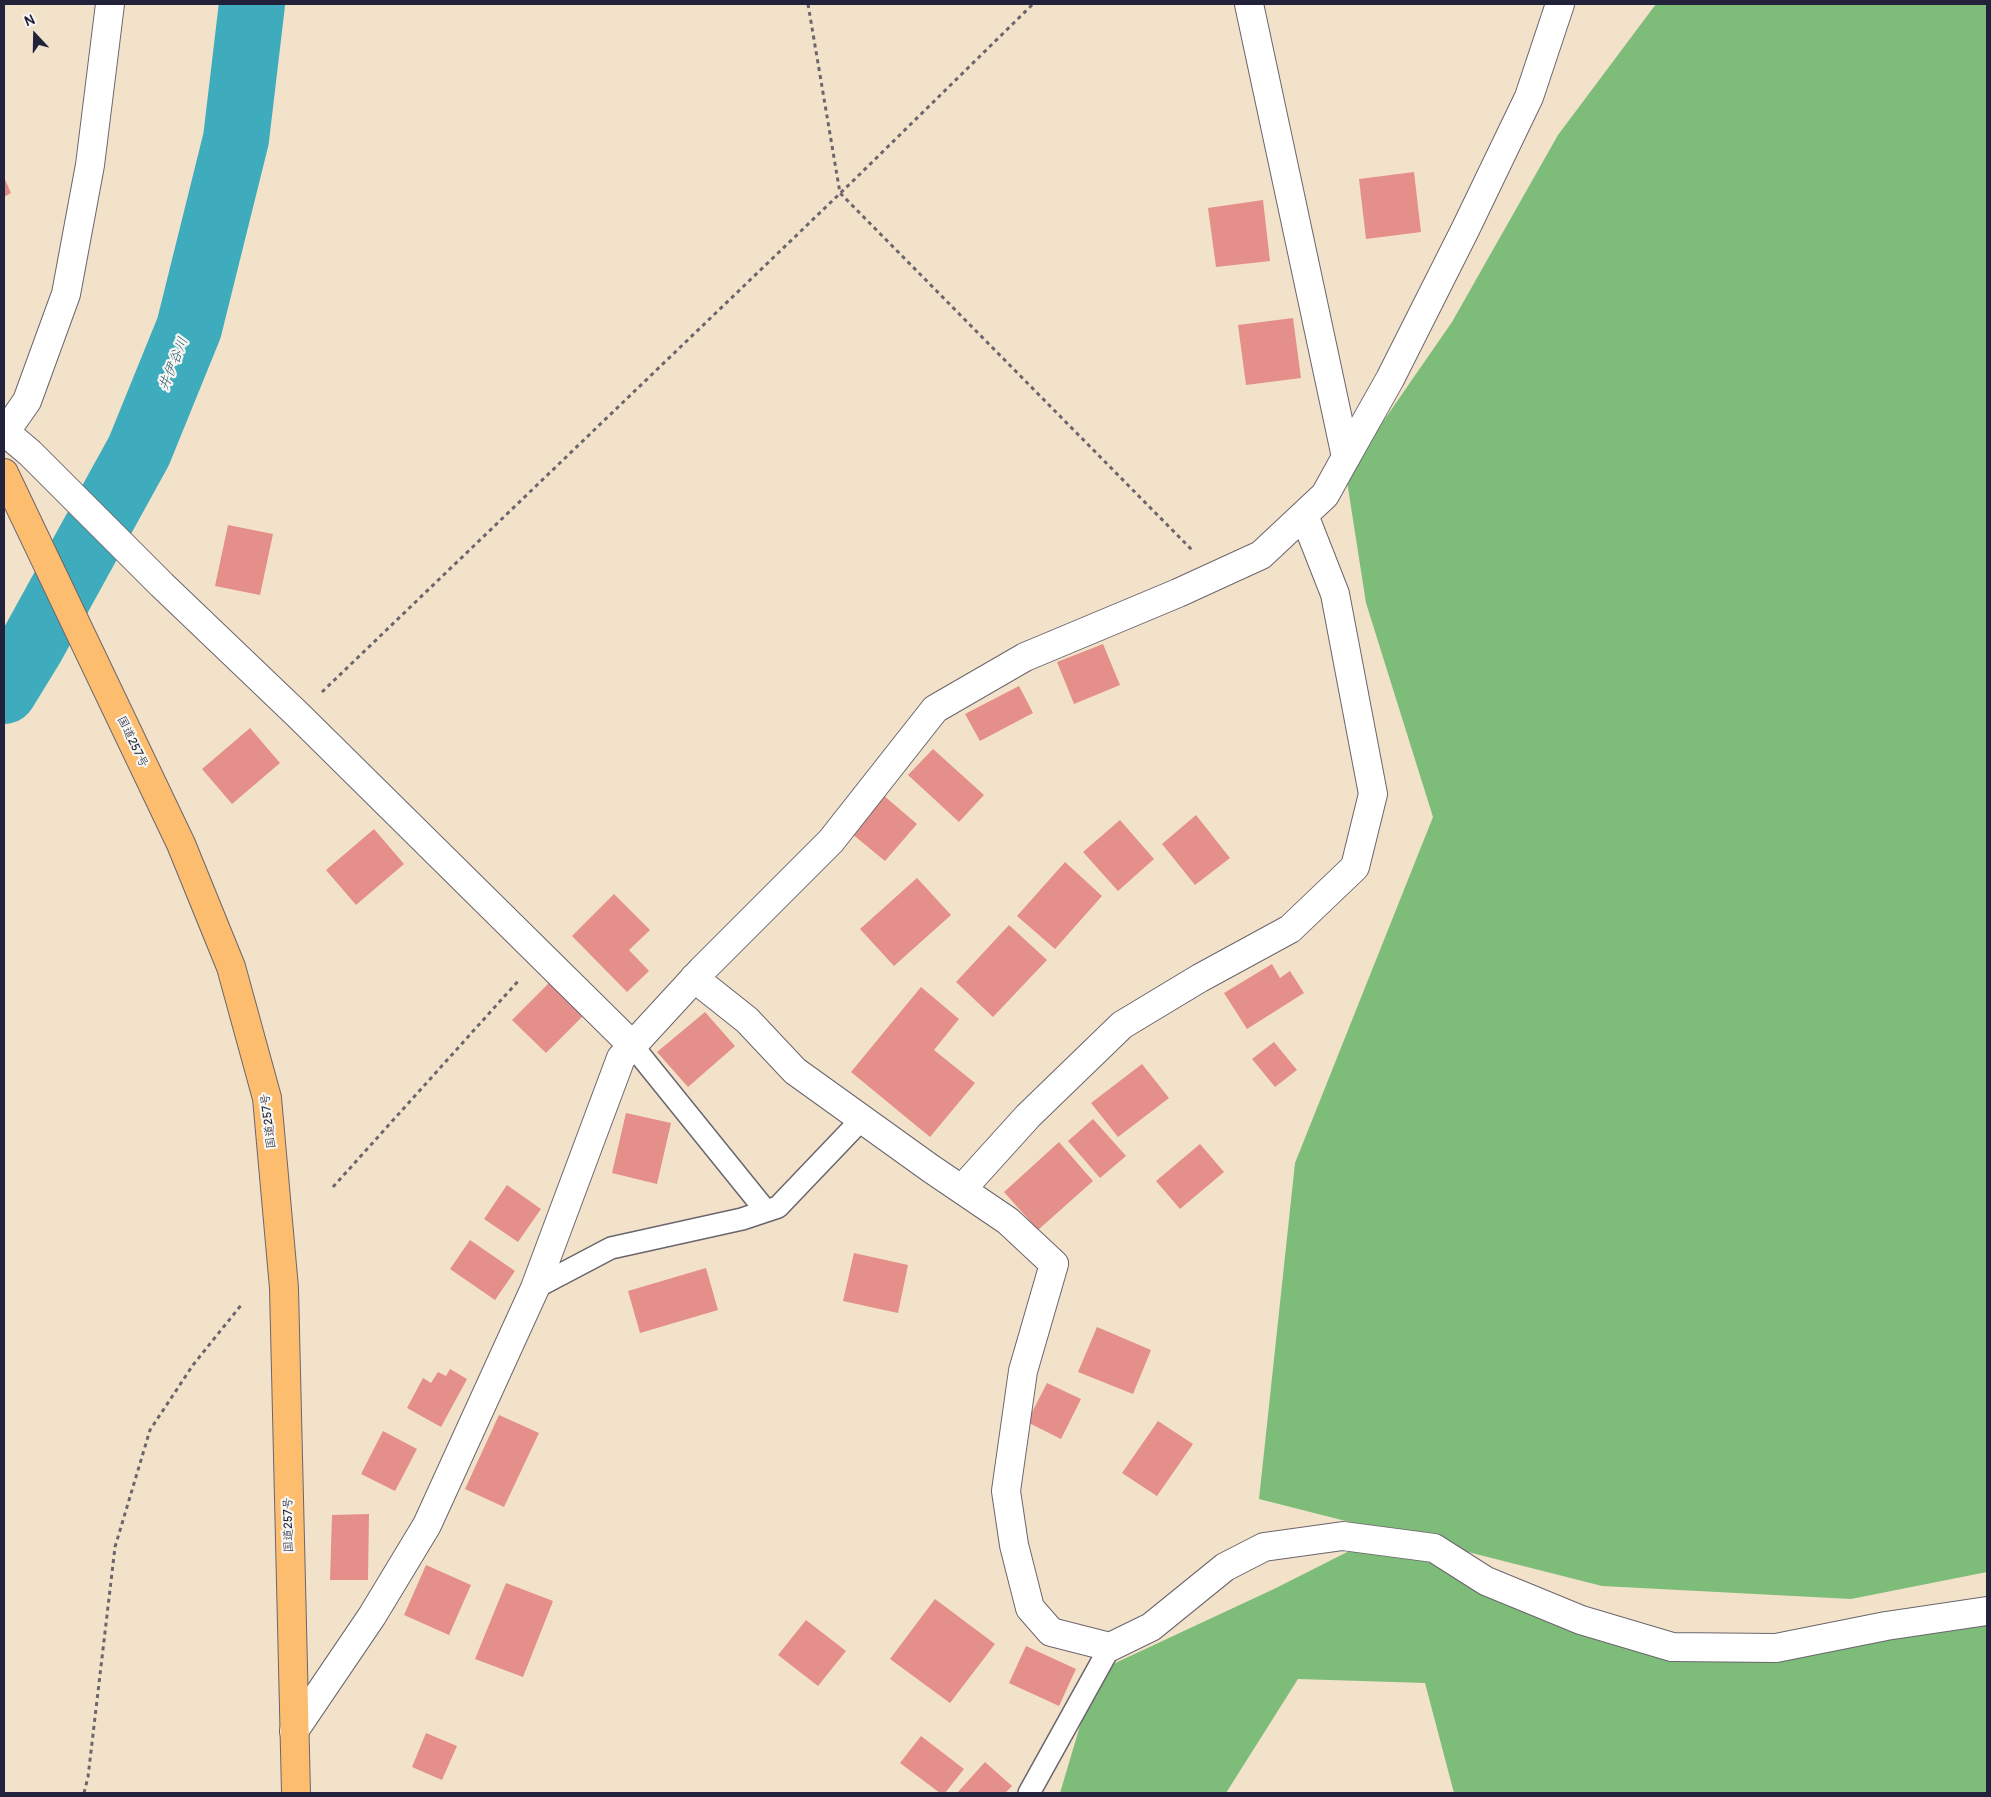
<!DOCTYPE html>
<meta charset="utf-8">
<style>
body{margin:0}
#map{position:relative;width:1991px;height:1797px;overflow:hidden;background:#f3e2ca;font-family:Pangolin,sans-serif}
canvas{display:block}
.frame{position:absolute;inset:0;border:5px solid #22223b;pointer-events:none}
.north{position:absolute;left:10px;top:10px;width:50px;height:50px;-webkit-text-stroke:4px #f6f6f2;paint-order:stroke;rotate:339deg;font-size:14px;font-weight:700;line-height:20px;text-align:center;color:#22223b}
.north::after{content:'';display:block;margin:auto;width:18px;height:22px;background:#22223b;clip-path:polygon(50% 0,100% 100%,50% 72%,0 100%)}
</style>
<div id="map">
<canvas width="1991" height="1797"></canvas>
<div class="frame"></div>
<div class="north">N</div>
</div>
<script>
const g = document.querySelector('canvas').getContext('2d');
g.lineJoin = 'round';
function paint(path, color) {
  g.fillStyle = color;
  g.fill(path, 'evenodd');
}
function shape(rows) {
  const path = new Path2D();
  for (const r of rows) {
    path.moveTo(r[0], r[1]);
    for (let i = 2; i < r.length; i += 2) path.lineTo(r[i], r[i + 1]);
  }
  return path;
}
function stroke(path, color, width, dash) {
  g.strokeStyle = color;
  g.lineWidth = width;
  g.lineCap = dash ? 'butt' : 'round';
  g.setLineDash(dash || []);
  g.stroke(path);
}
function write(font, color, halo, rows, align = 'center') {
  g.font = font + ' Pangolin,"Klee One",sans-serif';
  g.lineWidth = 4.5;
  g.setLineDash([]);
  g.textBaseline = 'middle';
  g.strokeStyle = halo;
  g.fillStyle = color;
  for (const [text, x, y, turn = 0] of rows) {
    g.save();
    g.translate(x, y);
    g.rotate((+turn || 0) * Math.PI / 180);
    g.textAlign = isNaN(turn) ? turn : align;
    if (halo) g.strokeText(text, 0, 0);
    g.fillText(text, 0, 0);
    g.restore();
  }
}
paint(shape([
 [1656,4,1987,4,1987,1572,1851,1599,1602,1586,1259,1499,1295,1163,1433,817,1366,603,1346,475,1452,322,1558,135],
 [1371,1540,1581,1620,1711,1647,1987,1611,1987,1793,1454,1793,1425,1683,1298,1679,1226,1793,1060,1793,1096,1672,1276,1588]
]), '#7ebc7a');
stroke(shape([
 [4,691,31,647,139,451,189,328,236,139,252,4]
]), '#3eacbc', 66);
paint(shape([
 [1414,172,1421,232,1366,239,1359,179],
 [4,177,11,193,4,197],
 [1263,200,1270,261,1216,267,1208,208],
 [1293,318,1301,378,1246,385,1238,325],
 [228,525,273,534,260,595,215,586],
 [1103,644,1120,685,1074,704,1057,662],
 [1019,686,1033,713,980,741,965,714],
 [250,728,280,763,232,804,202,769],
 [933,749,984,795,959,822,908,775],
 [883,795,917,824,885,861,851,833],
 [1196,815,1230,858,1195,885,1162,844],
 [1120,820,1154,859,1118,891,1083,852],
 [374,829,404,864,356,905,326,870],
 [1065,862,1102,896,1055,949,1017,916],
 [917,878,951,915,894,966,860,929],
 [614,894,650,930,629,950,649,971,627,992,572,936],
 [1009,925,1047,960,993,1017,956,982],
 [1272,964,1280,978,1290,971,1304,993,1247,1029,1224,993],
 [549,983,583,1016,546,1053,512,1020],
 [921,987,959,1019,934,1050,975,1083,930,1137,851,1072],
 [705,1012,735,1046,688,1087,657,1052],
 [1274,1042,1297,1070,1275,1087,1252,1059],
 [1142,1064,1169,1098,1118,1137,1091,1103],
 [626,1113,671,1123,657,1184,612,1173],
 [1093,1119,1126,1156,1100,1178,1068,1141],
 [1059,1142,1093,1181,1038,1230,1004,1192],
 [1200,1144,1224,1172,1180,1209,1156,1181],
 [507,1185,541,1209,518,1242,484,1219],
 [470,1240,515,1271,495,1300,450,1269],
 [854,1253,908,1265,898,1313,843,1301],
 [706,1268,718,1310,640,1333,628,1291],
 [1097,1327,1151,1350,1133,1394,1078,1372],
 [450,1369,467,1379,441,1427,407,1408,423,1378,431,1383,438,1372,446,1376],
 [1047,1383,1081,1399,1061,1439,1027,1422],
 [499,1415,539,1433,504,1507,465,1489],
 [1158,1421,1193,1444,1157,1496,1122,1473],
 [383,1431,417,1449,395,1491,361,1474],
 [369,1514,368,1580,330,1580,332,1515],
 [426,1565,471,1585,449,1635,404,1615],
 [506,1583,553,1601,523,1677,475,1659],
 [935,1599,995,1644,950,1703,890,1659],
 [806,1620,846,1651,818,1686,778,1655],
 [1026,1646,1076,1669,1059,1706,1009,1683],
 [426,1733,457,1746,442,1780,412,1767],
 [921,1736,964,1769,945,1793,940,1793,900,1763],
 [985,1762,1012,1786,1005,1793,957,1793]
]), '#e48f89');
const service = shape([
 [632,1045,766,1211],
 [535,1288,611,1248,742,1219,778,1207,862,1119],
 [1029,1793,1110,1647]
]);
const minor = shape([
 [5,432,30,453,162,585,298,715,632,1045],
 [4,434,27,401,66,294,90,165,110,4],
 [694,978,747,1020,795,1071,930,1168,1008,1221,1054,1264,1023,1371,1006,1491,1014,1545,1030,1608,1051,1632,1110,1647,1151,1627,1225,1567,1264,1547,1343,1536,1434,1548,1486,1581,1581,1620,1672,1647,1776,1648,1886,1626,1987,1611],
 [962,1189,1028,1116,1122,1025,1200,978,1290,929,1355,867,1373,794,1335,594,1304,515],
 [294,1731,372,1616,427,1525,535,1288,621,1058,702,970,831,841,935,709,1025,657,1178,593,1261,555,1325,495,1346,457,1249,4]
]);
const tertiary = shape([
 [1346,457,1390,379,1465,230,1529,97,1560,4]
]);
const trunk = shape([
 [4,473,181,844,231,967,267,1098,284,1288,296,1793]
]);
stroke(service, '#6b656d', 24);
stroke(minor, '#6b656d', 30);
stroke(tertiary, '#6b656d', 30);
stroke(trunk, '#6b656d', 30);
stroke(shape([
 [808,4,840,193,1192,550],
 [322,692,856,178,1033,4],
 [333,1187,520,979],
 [84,1793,88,1777,115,1547,150,1430,193,1365,242,1304]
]), '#6b656d', 3, [4, 4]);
stroke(service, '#fff', 21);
stroke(minor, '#fff', 28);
stroke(tertiary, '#fff', 28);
stroke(trunk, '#fcbd6e', 28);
write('12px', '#22223b', '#f6f6f2', [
 ["国道257号",132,742,64],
 ["国道257号",269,1121,-97],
 ["国道257号",289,1525,-91]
]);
write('italic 14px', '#2d596f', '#f6f6f2', [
 ["井伊谷川",174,364,-68]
]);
</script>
